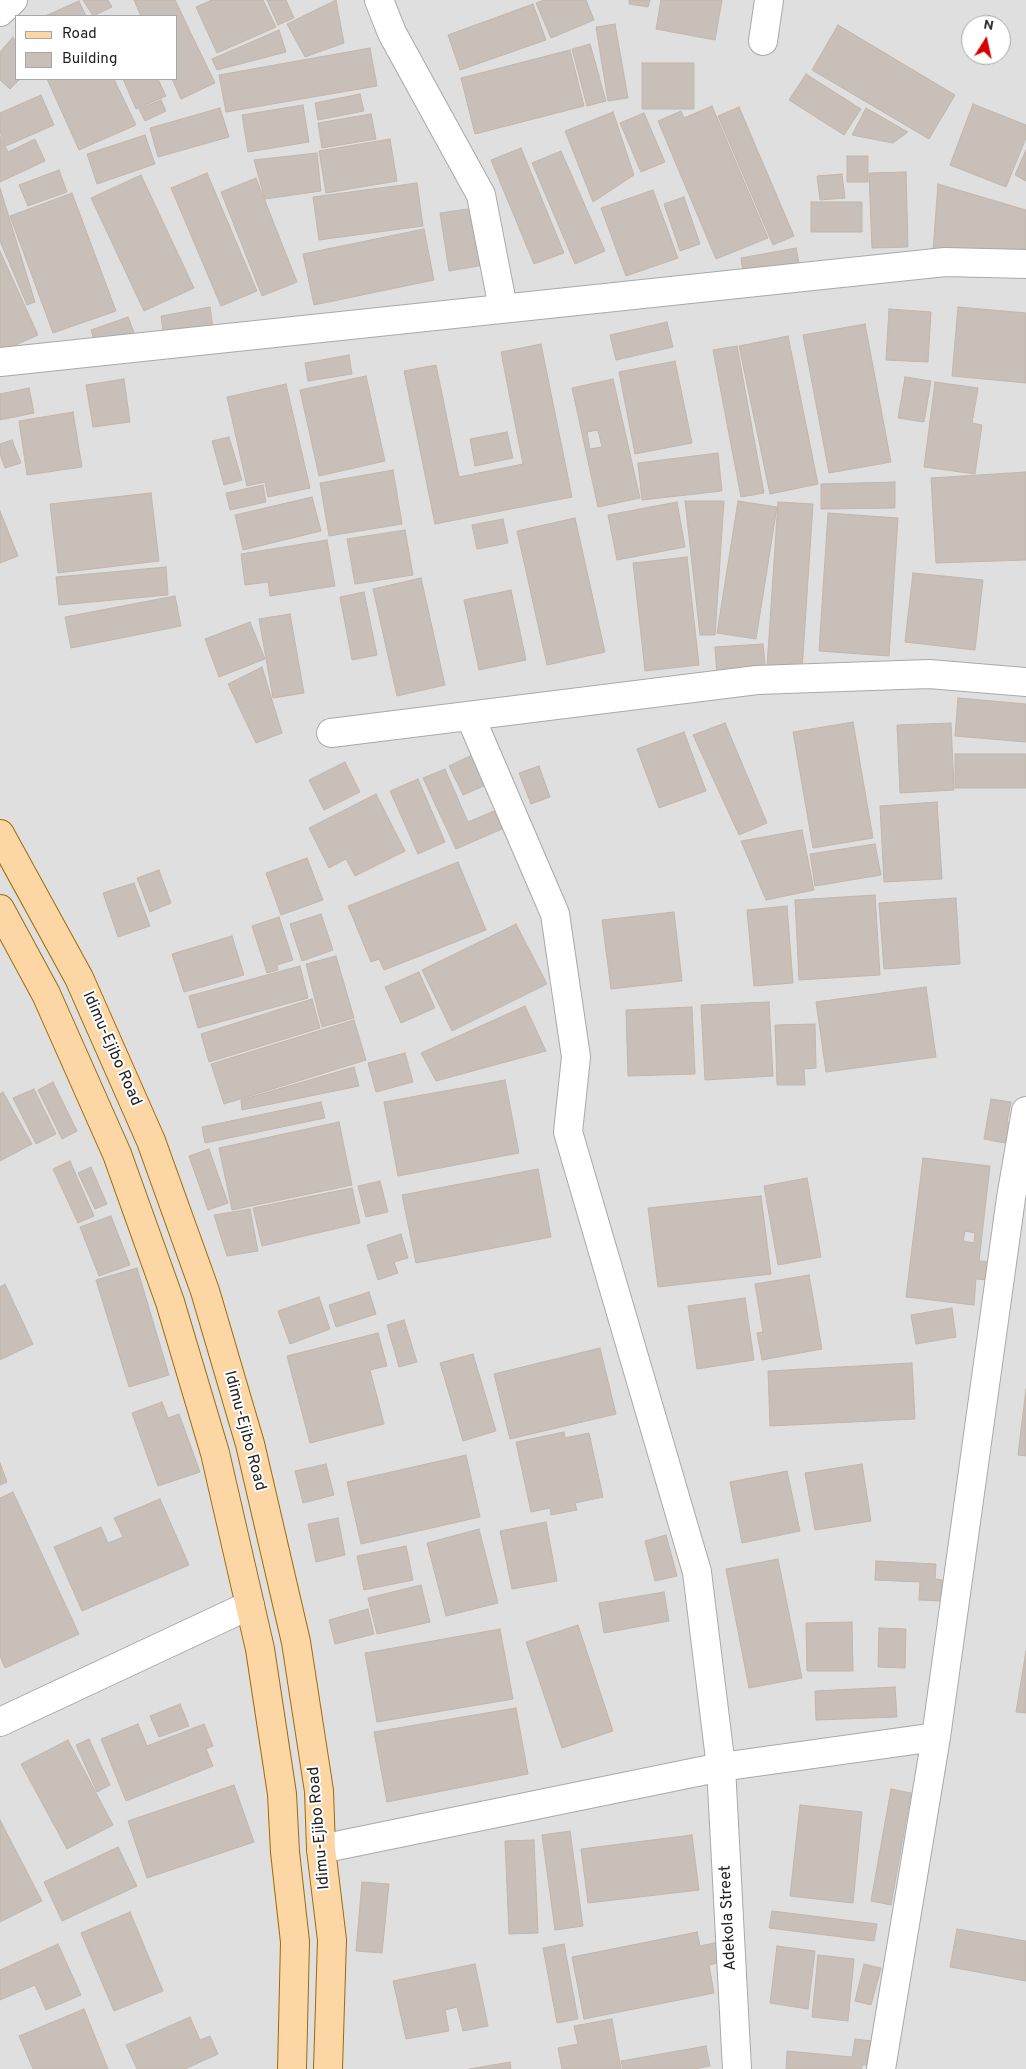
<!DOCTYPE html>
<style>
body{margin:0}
#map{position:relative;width:1026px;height:2069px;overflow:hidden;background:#f2efe9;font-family:Overpass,sans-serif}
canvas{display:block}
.legend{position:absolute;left:15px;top:15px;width:162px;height:65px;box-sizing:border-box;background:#fff;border:1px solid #a7a7a7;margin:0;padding:6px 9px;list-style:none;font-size:15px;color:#222}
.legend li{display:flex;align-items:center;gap:10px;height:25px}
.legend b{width:25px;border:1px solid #a7a7a7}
.north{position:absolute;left:961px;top:15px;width:50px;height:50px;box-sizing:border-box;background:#fff;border:1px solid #a7a7a7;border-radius:50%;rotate:10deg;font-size:14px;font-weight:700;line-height:20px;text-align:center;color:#222}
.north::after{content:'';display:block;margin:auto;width:18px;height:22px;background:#d40000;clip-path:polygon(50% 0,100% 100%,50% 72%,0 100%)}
</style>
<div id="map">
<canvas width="1026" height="2069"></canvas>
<ul class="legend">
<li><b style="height:6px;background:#fcd6a4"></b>Road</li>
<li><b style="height:14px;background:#c7bfb8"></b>Building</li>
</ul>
<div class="north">N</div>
</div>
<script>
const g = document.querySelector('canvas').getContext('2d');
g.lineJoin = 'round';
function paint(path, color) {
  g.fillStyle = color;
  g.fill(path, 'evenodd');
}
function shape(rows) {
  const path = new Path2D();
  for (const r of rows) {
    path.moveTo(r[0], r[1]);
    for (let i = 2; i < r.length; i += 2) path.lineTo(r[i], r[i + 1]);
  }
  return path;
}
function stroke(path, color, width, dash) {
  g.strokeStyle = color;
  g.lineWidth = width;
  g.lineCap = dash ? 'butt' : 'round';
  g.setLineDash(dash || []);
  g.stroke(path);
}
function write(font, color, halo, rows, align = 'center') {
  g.font = font + ' Overpass,sans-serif';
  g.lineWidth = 4;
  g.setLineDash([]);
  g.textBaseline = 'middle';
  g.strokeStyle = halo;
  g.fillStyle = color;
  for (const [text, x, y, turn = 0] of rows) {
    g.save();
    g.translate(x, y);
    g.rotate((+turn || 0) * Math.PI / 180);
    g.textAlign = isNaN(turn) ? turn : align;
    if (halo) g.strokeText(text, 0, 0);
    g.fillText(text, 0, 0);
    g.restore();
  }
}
paint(shape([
 [0,0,1026,0,1026,2069,0,2069],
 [16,16,176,16,176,79,16,79],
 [971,25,1001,25,1001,55,971,55]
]), '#e0dfdf');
const building = shape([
 [83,0,108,0,112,7,93,16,83,0],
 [134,0,175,0,215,83,181,99,172,79,176,79,176,16,141,16,134,0],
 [212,0,263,0,276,27,217,53,196,7,212,0],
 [267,0,286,0,294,18,278,25,267,0],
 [336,0,344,43,305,57,287,24,336,0],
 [544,0,586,0,594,20,551,38,536,3,544,0],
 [629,0,650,0,648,7,629,4,629,0],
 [661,0,722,0,715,40,656,29,661,0],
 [79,1,86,16,45,16,79,1],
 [533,4,546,40,460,70,448,35,533,4],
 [615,24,628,98,608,101,596,27,615,24],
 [838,25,955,95,929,139,812,70,838,25],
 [279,30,286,52,217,70,212,59,279,30],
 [13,37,16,43,16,79,20,79,10,89,0,80,0,52,13,37],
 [590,44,606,101,587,106,572,49,590,44],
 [370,48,377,86,226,112,219,75,370,48],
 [570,50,584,106,475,134,461,78,570,50],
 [642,63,694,63,694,109,642,109,642,63],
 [806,74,861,109,844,135,789,100,806,74],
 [47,79,114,79,136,125,79,150,47,79],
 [123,79,158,79,166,96,136,109,123,79],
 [360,94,364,111,318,120,315,103,360,94],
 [41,95,54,125,6,146,0,132,0,113,41,95],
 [161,100,166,111,145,121,139,109,161,100],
 [973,104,1026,125,1026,138,1006,187,950,165,973,104],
 [303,105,309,142,248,152,242,115,303,105],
 [712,106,768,238,716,259,658,121,681,111,684,118,712,106],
 [739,107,794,236,773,245,718,116,739,107],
 [220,108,229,137,158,157,150,128,220,108],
 [866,108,908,132,893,143,852,135,866,108],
 [613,112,634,175,593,202,565,131,613,112],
 [644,113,665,162,641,172,620,123,644,113],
 [371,114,376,139,322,148,318,123,371,114],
 [145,135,155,164,97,184,87,154,145,135],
 [0,136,8,152,35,139,45,161,0,182,0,136],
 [390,139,397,181,326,193,319,151,390,139],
 [521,148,564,253,534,264,491,160,521,148],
 [1026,150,1026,181,1015,175,1026,150],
 [561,151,605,251,575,264,532,163,561,151],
 [317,153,321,191,265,199,254,160,317,153],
 [847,156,868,156,868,182,847,182,847,156],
 [59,170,67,192,28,206,19,185,59,170],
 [906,172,908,247,872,248,869,173,906,172],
 [207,173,257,291,221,306,171,188,207,173],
 [842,174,845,198,820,200,817,176,842,174],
 [141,175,194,288,144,311,91,198,141,175],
 [256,178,297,282,262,296,221,192,256,178],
 [417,183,423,226,319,240,313,197,417,183],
 [938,184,1026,210,1026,258,933,251,938,184],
 [0,188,35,302,27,305,0,241,0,188],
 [653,190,678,258,626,276,601,208,653,190],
 [72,193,116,311,53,333,10,216,72,193],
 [684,197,700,244,680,251,664,204,684,197],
 [811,202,862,202,862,232,811,232,811,202],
 [475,208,484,265,449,271,440,213,475,208],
 [424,229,434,280,314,305,303,254,424,229],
 [796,248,799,263,743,272,741,258,796,248],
 [0,251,38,335,0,352,0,251],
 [210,307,213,328,164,337,161,316,210,307],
 [958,307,1026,313,1026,383,952,376,958,307],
 [889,309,931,312,928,362,886,360,889,309],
 [128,317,135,335,97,349,91,330,128,317],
 [667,322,673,347,616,360,610,335,667,322],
 [865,324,891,462,829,473,803,335,865,324],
 [788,336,818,484,770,494,739,346,788,336],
 [541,344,572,497,435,524,404,371,436,365,459,477,523,464,501,352,541,344],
 [737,346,764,493,741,497,713,350,737,346],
 [349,355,352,374,308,381,305,363,349,355],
 [675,361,692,443,635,454,619,372,675,361],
 [366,376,385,461,319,476,300,390,366,376],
 [905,377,931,381,924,422,898,418,905,377],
 [124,379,130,422,93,427,86,385,124,379],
 [613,379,640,498,598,507,572,388,613,379],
 [598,430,602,447,590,449,587,432,598,430],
 [935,382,978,388,972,423,982,425,975,474,924,467,935,382],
 [286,384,310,488,268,497,265,482,247,486,227,397,286,384],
 [29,388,34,413,0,420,0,394,29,388],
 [73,412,82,467,27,475,19,421,73,412],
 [507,432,513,458,475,466,470,439,507,432],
 [229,437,242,480,224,485,212,441,229,437],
 [12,440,21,463,5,468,0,454,0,444,12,440],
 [718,453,722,491,642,500,638,463,718,453],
 [393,470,402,524,329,536,320,483,393,470],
 [1026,472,1026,560,936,563,931,478,1026,472],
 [895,482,895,508,821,509,821,484,895,482],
 [263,485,266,502,230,510,226,493,263,485],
 [151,493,159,561,58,573,50,504,151,493],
 [312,497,321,531,243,550,235,515,312,497],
 [685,501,724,501,715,635,700,635,685,501],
 [738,501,777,507,756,639,717,633,738,501],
 [677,502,685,547,617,560,608,515,677,502],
 [778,502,813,504,802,670,767,667,778,502],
 [0,511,18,556,0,563,0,511],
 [828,513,898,518,889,656,819,651,828,513],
 [575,518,605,652,547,665,517,531,575,518],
 [503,519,508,543,477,549,472,525,503,519],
 [405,530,413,575,355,584,347,539,405,530],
 [327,540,335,586,270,596,268,582,245,585,241,554,327,540],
 [687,557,699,665,645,671,633,563,687,557],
 [166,567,168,595,59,605,56,577,166,567],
 [913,573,983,580,975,650,905,642,913,573],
 [421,578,445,685,397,696,373,589,421,578],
 [511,590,526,660,479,670,464,600,511,590],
 [364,592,377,655,352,660,340,597,364,592],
 [175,596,181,626,71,648,65,617,175,596],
 [290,614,304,693,273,698,259,619,290,614],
 [250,622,265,659,219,677,205,639,250,622],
 [763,644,766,674,717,678,715,647,763,644],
 [262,667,282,733,256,743,228,684,262,667],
 [958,698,1026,704,1026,742,955,736,958,698],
 [853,722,873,838,813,848,793,732,853,722],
 [725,723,767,823,739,835,693,735,725,723],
 [951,723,954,790,900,793,897,725,951,723],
 [684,732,706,791,659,808,637,749,684,732],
 [955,754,1026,754,1026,788,955,788,955,754],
 [472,755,486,785,463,795,449,766,472,755],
 [345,762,360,792,324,810,309,780,345,762],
 [539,766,550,797,531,804,519,773,539,766],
 [445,769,468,822,494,811,502,829,456,849,423,778,445,769],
 [418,779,445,842,418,854,390,791,418,779],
 [376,794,405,851,355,876,346,859,329,868,309,828,376,794],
 [937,802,942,879,884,882,880,806,937,802],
 [802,830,814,890,766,900,741,841,802,830],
 [875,844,881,875,815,886,810,854,875,844],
 [307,858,323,900,281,915,266,873,307,858],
 [458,862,486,930,384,970,379,959,371,962,348,906,458,862],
 [159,870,171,903,150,912,137,878,159,870],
 [134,883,150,926,118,937,103,893,134,883],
 [875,895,880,975,799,980,795,900,875,895],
 [956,898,960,964,884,969,879,903,956,898],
 [787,906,793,983,754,986,747,910,787,906],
 [674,912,682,981,611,989,602,920,674,912],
 [321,914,333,950,302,961,290,924,321,914],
 [279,917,293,960,277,965,278,970,267,973,252,926,279,917],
 [516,924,547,984,452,1031,422,970,516,924],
 [232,936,244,975,184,992,172,954,232,936],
 [336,956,354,1018,322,1027,306,964,336,956],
 [300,966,308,998,198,1028,189,996,300,966],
 [419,972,435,1008,401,1023,385,987,419,972],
 [926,987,936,1057,826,1072,816,1002,926,987],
 [312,999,320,1028,209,1062,201,1034,312,999],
 [769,1002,773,1076,705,1080,701,1005,769,1002],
 [525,1006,546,1051,436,1081,421,1053,525,1006],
 [692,1007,695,1074,628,1076,626,1010,692,1007],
 [354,1020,366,1060,224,1104,211,1064,354,1020],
 [815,1024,816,1068,804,1069,805,1085,777,1085,775,1025,815,1024],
 [405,1053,413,1082,376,1092,368,1063,405,1053],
 [354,1067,359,1086,242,1110,241,1100,354,1067],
 [505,1080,519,1153,398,1176,384,1102,505,1080],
 [53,1082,77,1131,62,1139,38,1090,53,1082],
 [34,1089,56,1134,36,1144,13,1098,34,1089],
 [3,1092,32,1144,0,1161,0,1094,3,1092],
 [991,1099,1011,1102,1007,1122,1014,1123,1012,1138,1006,1138,1005,1143,984,1139,991,1099],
 [321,1102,325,1118,205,1143,202,1127,321,1102],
 [339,1122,352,1185,232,1210,219,1148,339,1122],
 [209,1149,228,1203,208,1210,189,1156,209,1149],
 [923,1158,990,1166,979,1261,991,1262,989,1280,976,1279,974,1305,906,1297,923,1158],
 [965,1231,975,1233,974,1243,963,1241,965,1231],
 [70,1161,94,1216,78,1223,53,1169,70,1161],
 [91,1167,107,1204,95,1209,78,1173,91,1167],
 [538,1169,551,1237,416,1263,402,1195,538,1169],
 [807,1178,821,1257,778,1265,764,1186,807,1178],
 [380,1181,388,1212,366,1217,358,1186,380,1181],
 [352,1188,360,1223,262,1246,253,1208,352,1188],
 [761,1196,771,1274,658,1287,648,1208,761,1196],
 [250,1209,258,1251,227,1256,214,1215,250,1209],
 [111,1216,130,1265,99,1276,80,1227,111,1216],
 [401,1234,408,1258,394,1262,398,1273,378,1280,367,1245,401,1234],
 [137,1268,169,1375,129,1387,96,1280,137,1268],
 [809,1275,822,1349,762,1360,757,1333,763,1332,755,1284,809,1275],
 [5,1284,33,1344,0,1360,0,1287,5,1284],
 [369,1292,376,1314,336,1327,329,1305,369,1292],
 [319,1297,330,1329,290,1344,278,1311,319,1297],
 [745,1298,754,1360,697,1369,688,1306,745,1298],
 [952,1308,956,1337,916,1344,911,1315,952,1308],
 [404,1320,417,1362,399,1367,387,1325,404,1320],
 [378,1333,387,1366,370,1370,384,1424,310,1443,287,1356,378,1333],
 [600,1348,616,1414,510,1439,494,1374,600,1348],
 [473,1354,496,1431,463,1441,440,1363,473,1354],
 [912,1363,915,1419,770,1426,768,1371,912,1363],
 [1026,1389,1026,1456,1018,1455,1026,1389],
 [162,1402,168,1418,179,1414,200,1472,158,1486,132,1413,162,1402],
 [564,1432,565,1438,589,1433,603,1497,575,1503,577,1510,551,1515,550,1508,531,1512,516,1442,564,1432],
 [466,1455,480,1517,361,1544,347,1482,466,1455],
 [0,1463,7,1482,0,1485,0,1463],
 [326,1464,334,1495,303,1503,295,1471,326,1464],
 [862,1464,871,1521,815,1530,805,1473,862,1464],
 [787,1471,800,1531,742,1543,730,1482,787,1471],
 [13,1492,79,1634,5,1668,0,1656,0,1498,13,1492],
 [160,1499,189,1565,82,1611,54,1547,101,1527,108,1543,123,1537,114,1518,160,1499],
 [338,1518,345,1555,316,1562,308,1524,338,1518],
 [546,1522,557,1581,512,1589,500,1531,546,1522],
 [479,1529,498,1603,446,1616,427,1543,479,1529],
 [666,1535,677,1576,655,1581,645,1541,666,1535],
 [406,1546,413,1580,364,1590,357,1556,406,1546],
 [778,1559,802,1678,749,1688,726,1569,778,1559],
 [876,1561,936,1564,935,1579,942,1580,942,1601,919,1600,920,1582,875,1580,876,1561],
 [421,1585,430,1622,377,1634,368,1598,421,1585],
 [664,1592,669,1621,604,1633,599,1603,664,1592],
 [368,1609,374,1634,335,1644,329,1620,368,1609],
 [852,1622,853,1671,807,1671,806,1623,852,1622],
 [578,1625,613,1731,562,1748,526,1642,578,1625],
 [879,1628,906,1629,905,1668,878,1667,879,1628],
 [500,1629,513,1699,377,1722,365,1653,500,1629],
 [1026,1651,1026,1713,1016,1712,1026,1651],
 [895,1687,897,1717,816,1720,815,1691,895,1687],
 [180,1704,189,1726,159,1737,150,1716,180,1704],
 [516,1708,528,1774,387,1802,374,1732,516,1708],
 [138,1724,147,1746,204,1724,213,1746,206,1749,213,1766,126,1801,101,1739,138,1724],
 [89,1739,110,1785,97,1792,76,1745,89,1739],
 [68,1740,113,1825,67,1849,21,1764,68,1740],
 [234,1785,254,1842,147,1878,128,1821,234,1785],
 [891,1789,911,1793,891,1905,871,1901,891,1789],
 [800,1805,862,1812,853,1903,790,1896,800,1805],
 [0,1820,42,1901,0,1922,0,1820],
 [570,1831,583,1926,555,1930,542,1835,570,1831],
 [692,1835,699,1890,588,1903,581,1849,692,1835],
 [534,1840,538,1933,509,1934,505,1841,534,1840],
 [118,1847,137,1886,62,1921,44,1882,118,1847],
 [362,1882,389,1884,382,1953,356,1951,362,1882],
 [772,1911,877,1924,874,1941,769,1928,772,1911],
 [130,1912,163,1991,114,2011,81,1933,130,1912],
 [957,1929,1026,1941,1026,1981,950,1967,957,1929],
 [697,1932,700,1946,718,1942,722,1962,709,1965,714,1993,584,2019,572,1957,697,1932],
 [58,1944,81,1995,46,2010,35,1985,0,2000,0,1970,58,1944],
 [564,1944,578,2019,557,2023,543,1948,564,1944],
 [777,1946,815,1951,808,2009,770,2003,777,1946],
 [818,1955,854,1959,848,2021,812,2017,818,1955],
 [475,1964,488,2026,463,2031,457,2007,445,2010,449,2031,406,2039,393,1981,475,1964],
 [864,1964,881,1968,871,2005,855,2001,864,1964],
 [84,2009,108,2069,33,2069,19,2036,84,2009],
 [190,2017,200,2040,210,2036,218,2054,185,2069,137,2069,126,2045,190,2017],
 [612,2019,621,2069,562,2069,558,2048,578,2044,574,2026,612,2019],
 [855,2039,872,2041,870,2065,862,2065,862,2069,786,2069,787,2051,852,2057,855,2039],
 [706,2046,710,2066,694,2069,623,2069,621,2061,706,2046],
 [510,2062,511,2069,469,2069,510,2062]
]);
paint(building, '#c7bfb8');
stroke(building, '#c4b6ab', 1);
const minor = shape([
 [379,0,392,33,481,195,503,308],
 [0,12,13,0],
 [763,41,769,0],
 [0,362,945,262,1026,264],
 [470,716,555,914,576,1057,568,1132,697,1572,721,1767,737,2069],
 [331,733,757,680,929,674,1026,682],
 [0,1722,250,1605],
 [321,1849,721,1767,936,1737],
 [881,2069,936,1737,1011,1198,1026,1111]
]);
const major = shape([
 [0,834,79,978,151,1141,205,1291,250,1444,296,1642,319,1791,321,1849,332,1940,328,2069],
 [0,909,46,994,117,1154,170,1302,215,1453,260,1649,282,1794,285,1852,295,1942,292,2069]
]);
stroke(minor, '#a9a9a9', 30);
stroke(major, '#a06b00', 30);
stroke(minor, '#fff', 28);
stroke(major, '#fcd6a4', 28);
write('16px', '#222', '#fff', [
 ["Idimu-Ejibo Road",111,1049,66],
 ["Idimu-Ejibo Road",244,1431,75],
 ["Idimu-Ejibo Road",320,1828,-95],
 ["Adekola Street",729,1918,-93]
]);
</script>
